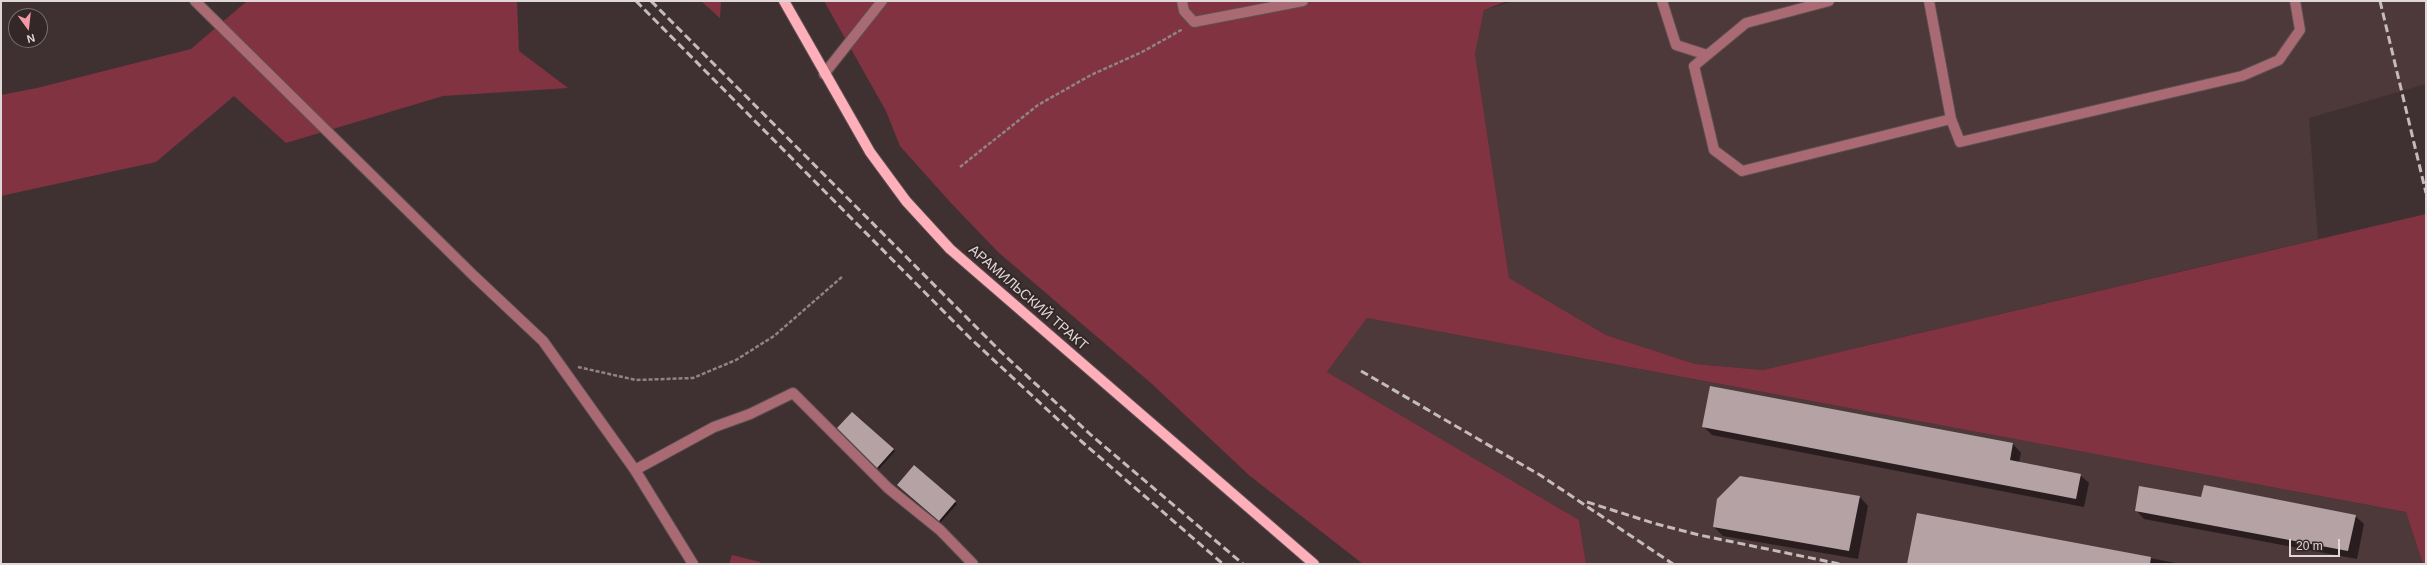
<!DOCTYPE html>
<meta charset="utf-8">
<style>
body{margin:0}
#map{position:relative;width:2427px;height:565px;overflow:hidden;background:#3f3132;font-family:Helvetica,sans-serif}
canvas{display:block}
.frame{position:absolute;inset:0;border:2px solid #e0d7d8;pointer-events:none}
.north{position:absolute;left:8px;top:8px;width:40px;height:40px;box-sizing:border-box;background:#342728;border:1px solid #796d6e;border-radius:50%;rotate:165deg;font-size:11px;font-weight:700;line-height:16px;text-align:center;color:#e0d7d8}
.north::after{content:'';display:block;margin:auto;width:14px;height:18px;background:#f49aa6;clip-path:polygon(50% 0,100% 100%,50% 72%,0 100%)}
.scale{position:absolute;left:2289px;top:539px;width:51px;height:18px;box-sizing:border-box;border:2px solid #e0d7d8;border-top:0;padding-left:5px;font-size:12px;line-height:14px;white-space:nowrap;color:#e0d7d8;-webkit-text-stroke:3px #342728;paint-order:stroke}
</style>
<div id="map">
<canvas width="2427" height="565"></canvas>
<div class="frame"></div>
<div class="north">N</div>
<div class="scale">20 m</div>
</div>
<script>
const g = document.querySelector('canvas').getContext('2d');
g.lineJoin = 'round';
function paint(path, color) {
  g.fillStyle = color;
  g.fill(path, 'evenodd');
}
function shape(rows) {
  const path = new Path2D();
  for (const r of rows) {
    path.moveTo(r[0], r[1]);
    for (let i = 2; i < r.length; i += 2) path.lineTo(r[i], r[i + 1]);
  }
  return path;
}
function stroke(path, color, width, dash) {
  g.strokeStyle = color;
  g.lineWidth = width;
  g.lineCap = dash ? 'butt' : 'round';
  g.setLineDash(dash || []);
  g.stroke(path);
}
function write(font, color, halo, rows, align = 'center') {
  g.font = font + ' Helvetica,sans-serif';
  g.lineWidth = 4;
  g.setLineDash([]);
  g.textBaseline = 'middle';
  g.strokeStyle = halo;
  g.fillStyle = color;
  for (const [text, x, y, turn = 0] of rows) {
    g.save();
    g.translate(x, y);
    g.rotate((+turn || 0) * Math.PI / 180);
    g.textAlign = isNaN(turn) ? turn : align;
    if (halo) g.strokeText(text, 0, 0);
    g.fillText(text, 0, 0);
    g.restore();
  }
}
paint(shape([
 [1515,1,2426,1,2426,84,2309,118,2318,239,1763,370,1695,364,1606,335,1509,278,1475,54,1484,10],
 [1367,318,2406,512,2423,564,1586,564,1579,520,1327,372]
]), '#4d383a');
paint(shape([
 [247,1,517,1,519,51,568,88,443,96,286,143,234,96,156,162,1,196,1,95,37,88,191,49],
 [701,1,721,1,720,18],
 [824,1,1507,1,1484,10,1475,54,1509,278,1606,335,1695,364,1763,370,2426,214,2426,564,2423,564,2406,512,1367,318,1327,372,1579,520,1586,564,1363,564,1250,476,1152,384,998,252,951,203,900,146,886,111],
 [732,555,760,562,762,564,729,564]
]), '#823342');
paint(shape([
 [1711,387,2013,444,2021,453,2019,463,2080,475,2089,483,2084,507,1712,435,1703,426],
 [852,413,895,451,879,469,839,428],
 [914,466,957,504,941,522,899,485],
 [1860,497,1868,506,1858,559,1723,536,1714,527],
 [2202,498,2355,516,2364,524,2357,559,2144,519,2136,510],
 [1918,514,2181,564,1908,564]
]), '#0007');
paint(shape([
 [1710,386,2013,443,2010,460,2081,474,2076,499,1702,427],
 [852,412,894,449,877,468,837,428],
 [914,465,956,501,939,521,897,485],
 [1740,476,1860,496,1849,551,1713,527,1717,499],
 [2204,485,2356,515,2348,551,2135,511,2139,486,2201,497],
 [1917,513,2151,557,2150,564,1907,564]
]), '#b4a2a4');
const minor = shape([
 [195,1,474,276,543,341,635,470,693,564],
 [1182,1,1184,11,1194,22,1303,1],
 [1662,1,1676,45,1707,55],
 [1829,1,1746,23,1694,66,1714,150,1742,171,1951,119,1960,142,2242,76,2279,60,2300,30,2295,1],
 [1929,1,1951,119],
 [824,74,882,1],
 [635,470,714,427,750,414,793,393,888,488,940,530,973,564]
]);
const major = shape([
 [784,1,870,152,906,201,950,249,1314,564]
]);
stroke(minor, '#5c4f50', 12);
stroke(major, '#5c4f50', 12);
stroke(shape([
 [960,167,1038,105,1091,75,1142,52,1183,29],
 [578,367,636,380,693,378,736,360,774,336,843,276]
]), '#8f8485', 2.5, [4, 2]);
stroke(minor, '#a96a73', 10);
stroke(major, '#feafb9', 10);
stroke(shape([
 [636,1,970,338,1081,441,1223,564],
 [651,1,1001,352,1091,435,1243,564],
 [2380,1,2426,193],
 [1361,371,1540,475,1673,564],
 [1587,502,1653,523,1699,535,1840,564]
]), '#c5bbbc', 3, [8, 4]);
write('14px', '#e0d7d8', '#342728', [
 ["АРАМИЛЬСКИЙ ТРАКТ",1028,298,41]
]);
</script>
